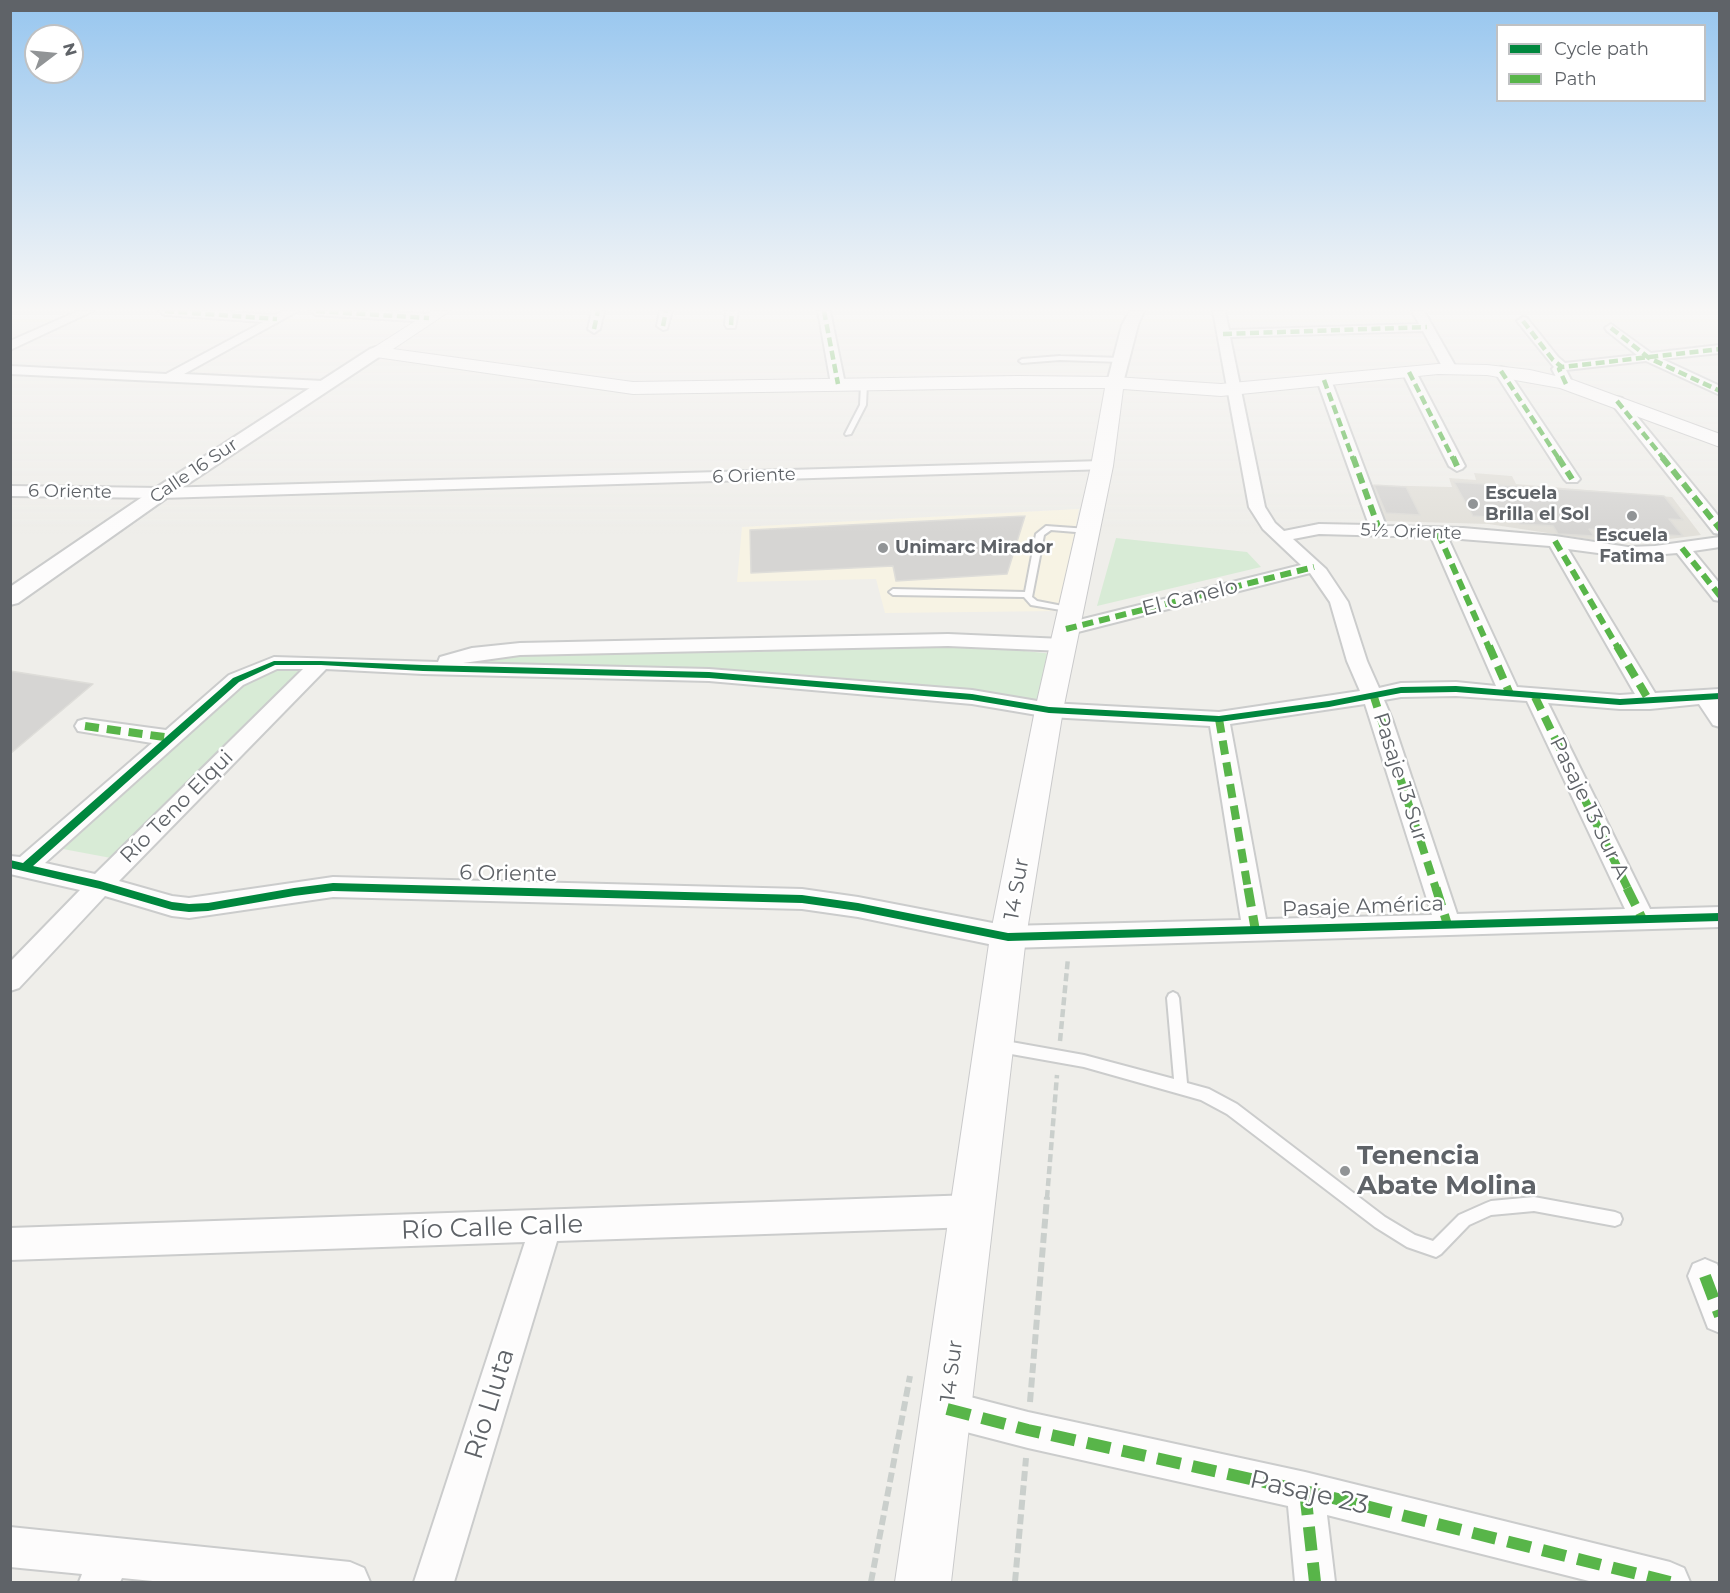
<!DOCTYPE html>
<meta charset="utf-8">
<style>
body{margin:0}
#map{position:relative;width:1730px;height:1593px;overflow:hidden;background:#efeeea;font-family:Montserrat,sans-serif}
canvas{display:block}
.frame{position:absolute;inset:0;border:12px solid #5f6368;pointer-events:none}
.legend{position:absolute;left:1496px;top:24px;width:210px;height:78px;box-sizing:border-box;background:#fff;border:2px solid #bfc1c3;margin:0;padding:8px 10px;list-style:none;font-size:18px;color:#5f6368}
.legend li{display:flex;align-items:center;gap:12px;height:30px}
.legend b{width:30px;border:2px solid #bfc1c3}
.north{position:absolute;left:24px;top:24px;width:60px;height:60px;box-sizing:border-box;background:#fff;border:2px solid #bfc1c3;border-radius:50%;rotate:74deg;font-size:16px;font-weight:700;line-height:24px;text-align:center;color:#5f6368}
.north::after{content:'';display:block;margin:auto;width:21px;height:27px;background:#919496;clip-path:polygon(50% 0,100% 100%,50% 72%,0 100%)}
</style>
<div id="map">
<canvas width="1730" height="1593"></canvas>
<div class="frame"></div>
<ul class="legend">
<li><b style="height:8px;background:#00873e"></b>Cycle path</li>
<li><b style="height:8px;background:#58b549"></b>Path</li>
</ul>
<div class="north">N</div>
</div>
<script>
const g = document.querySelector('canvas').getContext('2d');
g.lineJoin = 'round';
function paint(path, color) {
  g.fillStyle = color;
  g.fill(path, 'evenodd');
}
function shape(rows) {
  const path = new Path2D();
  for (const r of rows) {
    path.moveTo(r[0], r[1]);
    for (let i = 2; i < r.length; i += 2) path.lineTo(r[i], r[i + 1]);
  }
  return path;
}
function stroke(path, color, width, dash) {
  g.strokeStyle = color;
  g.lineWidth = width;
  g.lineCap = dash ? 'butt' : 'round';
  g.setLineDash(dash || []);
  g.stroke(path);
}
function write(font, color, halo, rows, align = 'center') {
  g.font = font + ' Montserrat,sans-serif';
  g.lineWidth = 5;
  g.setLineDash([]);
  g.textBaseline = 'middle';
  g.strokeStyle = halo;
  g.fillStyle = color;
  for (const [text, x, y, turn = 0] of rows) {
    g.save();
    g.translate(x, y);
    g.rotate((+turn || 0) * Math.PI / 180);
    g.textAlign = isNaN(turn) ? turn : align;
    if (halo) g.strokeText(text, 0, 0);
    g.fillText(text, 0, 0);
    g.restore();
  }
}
paint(shape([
 [1079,509,1060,611,885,613,876,579,737,582,742,527]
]), '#f7f3e4');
paint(shape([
 [1474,473,1512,476,1516,484,1672,497,1701,535,1646,542,1594,540,1488,524,1383,521,1370,485,1452,487,1449,478,1476,480]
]), '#e2e0da');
paint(shape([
 [1116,538,1247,552,1261,567,1097,606],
 [947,643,1054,654,1044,702,973,691,444,665,476,657],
 [303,667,111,858,63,849,250,680,278,668]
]), '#d8ebd6');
const building = shape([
 [1454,482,1664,496,1683,520,1669,519,1683,536,1589,529,1594,536,1558,534,1553,526,1520,524,1517,519,1473,516,1454,482],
 [1374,485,1406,487,1420,515,1386,513,1374,485],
 [1025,516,1007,574,896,581,893,566,751,573,750,530,1025,516],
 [10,671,93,684,10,754,10,671]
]);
paint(building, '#d6d5d3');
stroke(building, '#deddd9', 1.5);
const service = shape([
 [1060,356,1121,358,1124,360,1121,362,1060,360,1022,363,1019,361,1022,359,1060,356],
 [864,382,867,384,866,405,851,434,846,435,845,434,860,405,861,384,864,382],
 [1046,526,1088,529,1092,531,1088,533,1051,530,1044,535,1032,597,1037,601,1073,608,1073,612,1031,605,1024,597,893,595,889,592,893,589,1025,592,1036,534,1046,526],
 [1173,992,1177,994,1179,998,1187,1083,1209,1089,1237,1104,1385,1217,1415,1235,1433,1241,1459,1215,1486,1203,1491,1201,1534,1197,1615,1212,1620,1214,1622,1219,1620,1224,1615,1226,1534,1211,1491,1215,1469,1225,1441,1254,1436,1257,1407,1247,1375,1227,1227,1114,1201,1100,1084,1067,1000,1052,995,1050,993,1046,995,1042,1000,1040,1084,1055,1174,1079,1167,998,1169,994,1173,992]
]);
const minor = shape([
 [78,311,93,311,10,350,10,341,78,311],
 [159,311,209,311,275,315,284,311,298,311,184,374,323,381,330,385,323,389,10,374,10,366,166,374,263,322,165,315,159,311],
 [310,311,367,311,429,314,435,318,429,322,316,315,310,311],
 [592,311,604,311,600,329,594,333,588,329,592,311],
 [660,311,672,311,667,329,663,330,657,326,660,311],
 [726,311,738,311,735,328,727,328,725,325,726,311],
 [818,311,830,311,845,384,843,387,838,388,831,384,818,311],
 [1213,311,1225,311,1229,330,1419,324,1412,311,1424,311,1457,369,1450,373,1445,372,1423,331,1230,337,1265,507,1275,523,1284,531,1319,524,1369,525,1317,380,1324,376,1331,380,1386,526,1463,528,1555,536,1628,547,1655,546,1720,537,1720,547,1693,551,1720,584,1720,601,1714,600,1677,553,1628,557,1568,549,1655,693,1720,689,1720,727,1713,725,1699,704,1650,709,1620,709,1548,703,1650,909,1720,907,1720,927,1008,948,858,917,802,909,333,897,189,918,172,916,105,896,19,988,10,991,10,962,80,890,10,874,10,856,20,857,152,743,78,731,75,726,78,721,85,719,166,730,229,675,274,657,438,662,440,657,472,648,520,643,948,634,1063,639,1070,641,1073,645,1070,649,1063,651,948,646,520,655,463,663,709,669,972,690,1049,703,1219,712,1360,691,1347,661,1330,602,1310,573,1066,635,1059,633,1057,629,1059,625,1301,565,1263,529,1249,507,1213,311],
 [1319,534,1431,537,1496,686,1456,682,1401,683,1379,688,1367,661,1348,602,1326,569,1293,539,1319,534],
 [1448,538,1550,546,1635,694,1620,695,1517,687,1448,538],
 [277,669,303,669,95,874,45,863,243,685,277,669],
 [326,669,423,674,709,681,972,704,1049,717,1210,726,1241,920,1008,926,858,897,802,889,333,877,189,898,172,896,119,881,326,669],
 [1456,696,1527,701,1625,909,1457,914,1392,719,1384,700,1401,697,1456,696],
 [1365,704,1432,915,1266,919,1230,724,1365,704],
 [1523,317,1527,318,1558,357,1565,363,1637,355,1607,331,1605,328,1611,324,1651,353,1720,345,1720,353,1662,359,1720,386,1720,395,1646,361,1566,370,1573,384,1566,388,1561,387,1552,369,1554,367,1517,321,1523,317],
 [1501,367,1506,368,1580,479,1577,482,1567,482,1564,479,1494,371,1501,367],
 [1409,368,1416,372,1465,466,1462,469,1457,471,1449,466,1402,372,1409,368],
 [1617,397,1622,398,1720,518,1720,534,1714,533,1612,404,1610,401,1617,397],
 [1102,461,1110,466,1107,469,161,498,10,496,10,486,161,488,1102,461],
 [973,1195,984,1200,989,1211,984,1222,973,1227,557,1241,454,1582,414,1582,525,1242,10,1260,10,1228,973,1195],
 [1705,1259,1717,1264,1720,1271,1720,1333,1708,1328,1688,1276,1693,1264,1705,1259],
 [947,1391,1028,1412,1305,1472,1670,1562,1684,1568,1690,1582,1593,1582,1327,1515,1335,1582,1295,1582,1288,1506,1028,1448,947,1427,934,1422,929,1409,934,1396,947,1391],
 [10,1527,350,1562,364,1568,370,1582,163,1582,122,1578,120,1582,79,1582,82,1574,10,1567,10,1527]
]);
const tertiary = shape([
 [1130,311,1144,311,1138,325,1123,383,1115,388,1107,383,1122,325,1130,311],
 [376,347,384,352,382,355,168,497,18,603,10,605,10,587,154,489,370,349,376,347]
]);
const secondary = shape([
 [431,311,450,311,393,349,633,382,1018,376,1115,377,1221,384,1438,364,1487,365,1530,370,1573,380,1720,434,1720,447,1560,388,1487,375,1438,374,1221,396,1123,389,1113,466,1063,710,1026,937,951,1582,895,1582,990,937,1035,710,1091,466,1105,388,1018,388,633,394,376,357,370,356,367,352,431,311]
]);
stroke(service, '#cbcccc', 4);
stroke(minor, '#cbcccc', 4);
stroke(tertiary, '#cbcccc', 4);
stroke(secondary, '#cacacb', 2);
stroke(shape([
 [1060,1041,1068,958],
 [1047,1198,1057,1075]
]), '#cacfcc', 4.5, [8, 4]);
stroke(shape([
 [1030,1402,1047,1197],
 [871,1582,910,1376],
 [1015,1582,1026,1458]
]), '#cacfcc', 6, [10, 4.5]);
paint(service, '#fdfcfc');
paint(minor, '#fdfcfc');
paint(tertiary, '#fdfcfc');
paint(secondary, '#fdfcfc');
stroke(shape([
 [165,311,277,319],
 [316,311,429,318],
 [824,311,838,384],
 [1523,321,1553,360,1562,367],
 [731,325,732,311],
 [663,326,666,311],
 [1611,328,1649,358,1720,391],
 [594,329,598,311],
 [1223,334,1427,327],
 [1501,371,1559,459],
 [1409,372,1453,459],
 [1324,380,1353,459],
 [1566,384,1559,369,1562,367,1720,349],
 [1617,401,1664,459]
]), '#58b549', 4.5, [9, 4.5]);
stroke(shape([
 [1353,457,1380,532],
 [1453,457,1457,466],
 [1558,457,1572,479],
 [1662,457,1720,529],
 [1438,533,1489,648],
 [1555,541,1618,648],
 [1682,548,1720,596],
 [1066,629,1314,567]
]), '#58b549', 6, [11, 6]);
stroke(shape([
 [1489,646,1510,694],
 [1617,646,1650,702],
 [1373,694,1436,889],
 [1535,697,1628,889],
 [1219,719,1248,889],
 [85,726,171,738]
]), '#58b549', 8, [14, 8]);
stroke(shape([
 [1248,888,1255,928],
 [1436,888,1447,923],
 [1627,888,1642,918]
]), '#58b549', 9, [19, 9]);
stroke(shape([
 [1705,1276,1720,1316],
 [947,1409,1028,1430,1305,1491,1670,1582],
 [1305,1491,1315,1582]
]), '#58b549', 12, [24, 12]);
paint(shape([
 [274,661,321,661,423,665,709,672,972,694,1049,707,1219,716,1329,701,1401,687,1456,686,1620,699,1720,693,1720,699,1620,705,1456,692,1401,693,1329,707,1219,722,1049,713,972,700,709,678,423,671,321,665,275,665,239,682,33,866,100,881,172,902,189,904,208,903,294,888,333,883,802,895,858,903,1008,933,1720,913,1720,921,1008,941,858,911,802,903,333,891,294,896,208,911,189,912,172,910,100,889,10,868,10,860,23,863,233,678,274,661]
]), '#00873e');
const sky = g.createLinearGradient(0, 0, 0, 534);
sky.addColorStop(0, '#97c6ef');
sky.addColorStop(0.58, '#f8f7f6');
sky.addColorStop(1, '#f8f7f600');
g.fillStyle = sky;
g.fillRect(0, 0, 1730, 534);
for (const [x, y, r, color] of [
 [1473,504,6,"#919496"],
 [1632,516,6,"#919496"],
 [883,548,6,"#919496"],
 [1345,1171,6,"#919496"]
]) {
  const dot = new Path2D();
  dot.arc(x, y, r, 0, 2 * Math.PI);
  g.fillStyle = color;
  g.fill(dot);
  stroke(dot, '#fff', 2);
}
write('18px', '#5f6368', '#fff', [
 ["Calle 16 Sur",194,471,-34],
 ["6 Oriente",754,476,-2],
 ["6 Oriente",70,492,1],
 ["5½ Oriente",1411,532,2]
]);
write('bold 18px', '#5f6368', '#fff', [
 ["Escuela",1485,494],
 ["Brilla el Sol",1485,515],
 ["Escuela",1632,536,"center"],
 ["Fatima",1632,557,"center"],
 ["Unimarc Mirador",895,548]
], 'left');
write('21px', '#5f6368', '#fff', [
 ["El Canelo",1190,598,-14],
 ["Pasaje 13 Sur",1400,777,72],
 ["Río Teno Elqui",177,807,-45],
 ["Pasaje 13 Sur A",1589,808,64],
 ["6 Oriente",508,874,1],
 ["14 Sur",1017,889,-80],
 ["Pasaje América",1363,907,-2],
 ["14 Sur",952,1371,-83]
]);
write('bold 26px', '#5f6368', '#fff', [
 ["Tenencia",1357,1156],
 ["Abate Molina",1357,1186]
], 'left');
write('26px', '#5f6368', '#fff', [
 ["Río Calle Calle",492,1228,-2],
 ["Río Lluta",490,1404,-73],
 ["Pasaje 23",1309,1493,13]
]);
</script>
